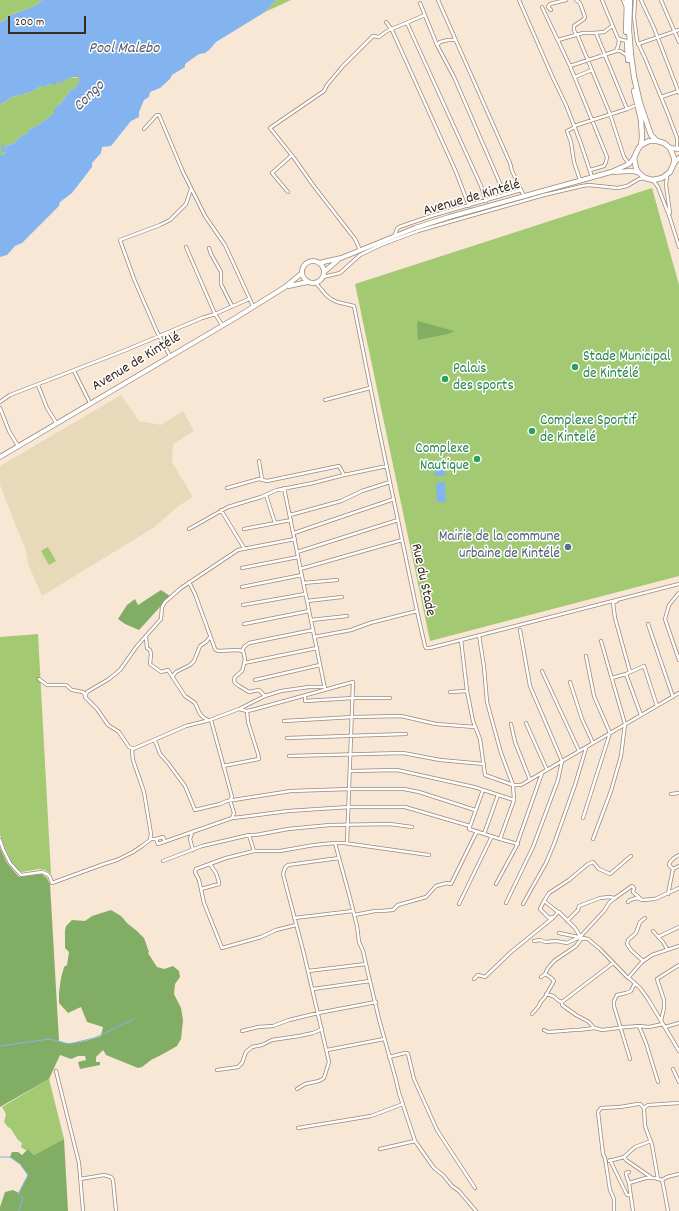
<!DOCTYPE html>
<meta charset="utf-8">
<style>
body{margin:0}
#map{position:relative;width:679px;height:1211px;overflow:hidden;background:#f8e7d4;font-family:Dekko,sans-serif}
canvas{display:block}
.scale{position:absolute;left:8px;top:16px;width:78px;height:18px;box-sizing:border-box;border:2px solid #3b2a1e;border-top:0;padding-left:5px;font-size:12px;line-height:14px;white-space:nowrap;color:#3b2a1e;-webkit-text-stroke:3px #fff;paint-order:stroke}
</style>
<div id="map">
<canvas width="679" height="1211"></canvas>
<div class="scale">200 m</div>
</div>
<script>
const g = document.querySelector('canvas').getContext('2d');
g.lineJoin = 'round';
function paint(path, color) {
  g.fillStyle = color;
  g.fill(path, 'evenodd');
}
function shape(rows) {
  const path = new Path2D();
  for (const r of rows) {
    if (r.length === 3) {
      path.moveTo(r[0] + r[2], r[1]);
      path.arc(r[0], r[1], r[2], 0, 2 * Math.PI);
      continue;
    }
    path.moveTo(r[0], r[1]);
    for (let i = 2; i < r.length; i += 2) path.lineTo(r[i], r[i + 1]);
  }
  return path;
}
function stroke(path, color, width, dash) {
  g.strokeStyle = color;
  g.lineWidth = width;
  g.lineCap = dash ? 'butt' : 'round';
  g.setLineDash(dash || []);
  g.stroke(path);
}
function write(font, color, halo, rows, align = 'center') {
  g.font = font + ' Dekko,sans-serif';
  g.lineWidth = 3;
  g.setLineDash([]);
  g.textBaseline = 'middle';
  g.strokeStyle = halo;
  g.fillStyle = color;
  for (const [text, x, y, turn = 0] of rows) {
    g.save();
    g.translate(x, y);
    g.rotate((+turn || 0) * Math.PI / 180);
    g.textAlign = isNaN(turn) ? turn : align;
    if (halo) g.strokeText(text, 0, 0);
    g.fillText(text, 0, 0);
    g.restore();
  }
}
paint(shape([
 [121,395,139,421,161,425,183,411,194,431,173,444,172,462,193,497,180,505,153,528,42,596,28,564,26,551,0,485,0,466]
]), '#e8d9ba');
paint(shape([
 [0,0,42,0,35,6,11,15,2,22,0,22],
 [276,0,291,0,265,12],
 [81,76,78,85,70,91,61,103,54,109,54,113,40,124,28,130,28,133,18,138,15,143,7,145,6,149,2,144,6,151,5,154,0,155,0,105,12,97,31,92,41,86,45,86,58,81,62,82,71,77,75,78],
 [652,188,679,285,679,576,430,641,355,284],
 [48,547,56,561,49,565,41,551],
 [38,634,51,874,45,870,39,869,22,872,18,870,12,863,5,848,0,835,0,637],
 [49,1079,64,1139,34,1155,29,1150,27,1151,21,1147,22,1143,18,1140,11,1129,8,1127,4,1122,6,1114,2,1107]
]), '#a3c973');
paint(shape([
 [418,321,454,331,455,331,448,334,418,340,417,324],
 [161,590,170,596,139,630,125,624,118,619,127,605,135,599,138,605],
 [0,848,7,863,19,877,42,874,47,878,50,884,59,1041,64,1043,72,1043,85,1041,101,1036,103,1027,87,1022,81,1007,68,1013,59,1003,59,993,61,978,64,967,67,965,69,952,65,948,65,931,66,926,72,920,85,921,92,916,111,910,121,916,127,923,137,931,144,938,149,952,148,953,157,967,164,969,173,966,179,971,180,977,175,984,174,994,181,1008,183,1020,181,1039,177,1046,163,1054,151,1060,142,1067,138,1068,106,1055,103,1050,96,1057,96,1062,100,1062,100,1065,80,1069,78,1062,86,1060,85,1056,78,1056,71,1059,60,1055,49,1079,0,1107],
 [64,1139,68,1211,0,1211,0,1207,5,1192,13,1190,19,1193,28,1175,20,1164,10,1157,12,1152,18,1152,22,1155,28,1149,34,1155]
]), '#82ad65');
paint(shape([
 [42,0,276,0,265,12,216,42,210,49,205,53,199,54,185,64,185,67,172,75,170,79,160,88,150,92,149,97,144,100,139,112,139,117,131,121,111,146,102,147,101,153,92,163,92,167,72,193,60,202,59,206,22,243,15,246,7,255,0,257,0,155,5,154,6,152,1,151,2,143,6,149,7,145,15,143,18,138,28,133,28,130,40,124,54,113,54,109,61,103,70,91,78,85,80,77,71,77,61,83,58,81,55,85,50,84,45,86,41,86,31,92,12,97,0,105,0,22,2,22,11,15,35,6],
 [444,466,445,476,435,476,435,467],
 [445,482,446,502,437,502,436,483]
]), '#84b4ef');
stroke(shape([
 [0,1046,50,1039,69,1044,94,1038,134,1019],
 [0,1157,10,1157,20,1164,28,1175,18,1194,23,1198,19,1211]
]), '#84b4ef', 1);
const minor = shape([
 [438,0,510,163,512,171,524,196],
 [519,0,553,78,566,105,580,141,592,177],
 [602,0,619,41,618,46,616,51],
 [623,0,626,7],
 [635,0,634,17,637,41,645,58,668,114,677,138,677,149],
 [641,0,654,28,679,93],
 [661,0,679,42],
 [420,3,437,45,454,77,505,195],
 [542,7,570,66,607,157,606,162,604,166,590,170],
 [551,10,548,7,550,4,566,0],
 [386,22,392,30,456,172,469,206],
 [407,23,481,186,486,201],
 [596,33,627,109],
 [577,34,610,114,624,157,629,164],
 [576,35,574,30,574,26,584,19,585,17,580,3,576,0],
 [618,38,622,40,627,41],
 [558,40,583,33,593,33,604,32,612,26],
 [638,44,679,30],
 [437,45,440,42,448,40,455,40],
 [570,66,616,51,620,51,628,56],
 [575,77,592,70],
 [661,97,679,91],
 [574,126,627,109,634,106],
 [575,127,567,131,571,142,574,162,580,180],
 [144,129,155,117,157,115,159,115,183,172,205,216,225,245,253,306],
 [667,176,666,185,670,213],
 [653,180,658,187,670,218,679,247],
 [288,192,272,173,292,155],
 [394,237,397,229,399,227,431,216,521,190],
 [186,247,215,314,249,299],
 [209,248,211,254,221,272,221,284,232,306],
 [360,250,355,239,313,185,294,158,270,128,324,91,327,85,343,66,373,36,379,37,387,31,425,15],
 [323,277,340,273,360,255,381,245,418,231,449,222,544,195,582,186,589,185,618,188,627,186,639,179,644,178],
 [316,283,326,295,331,299,337,302,354,306,379,430,417,611,425,646,426,648,430,648,679,584],
 [170,356,157,332,134,279,120,240,160,225,170,220,186,204,191,189],
 [74,371,89,401],
 [38,385,47,408,57,424],
 [325,400,370,388],
 [0,402,10,395,126,350,202,318,215,314,222,325],
 [0,408,9,431,18,446],
 [259,461,262,479],
 [227,488,259,479,267,481,339,466,344,475],
 [284,488,325,689],
 [266,495,275,523],
 [221,510,244,548],
 [290,515,341,501,362,491,390,482],
 [189,529,228,507,261,497,277,490,313,483,344,475,387,466],
 [244,529,291,520],
 [294,533,394,499],
 [297,552,398,520],
 [242,568,298,557],
 [300,569,402,540],
 [189,582,195,594,215,649,218,651,237,650,243,651,245,659,243,668,242,671,235,677,234,680,235,683,239,686,249,692,259,690,265,696],
 [303,583,337,580],
 [242,587,302,575],
 [679,593,669,605,665,619,679,660],
 [307,601,342,597],
 [617,601,613,603,615,618,630,672],
 [243,605,305,594],
 [311,620,347,616],
 [244,624,309,611],
 [648,624,673,697],
 [479,635,484,667,487,702,501,753,513,785,514,800,500,839,469,829,483,790],
 [146,637,147,648,150,650,151,654,150,664,161,672,168,670,185,696,195,703,200,714,204,718,208,720],
 [314,637,351,630,370,623,417,611],
 [461,640,467,691,473,721,480,739,485,775,513,785,521,785,679,693],
 [242,651,244,647,249,643,313,630],
 [244,663,317,648],
 [542,671,579,751],
 [626,674,641,715],
 [172,677,176,672,190,665,194,661,200,646,206,642,210,637],
 [612,678,626,674,644,666,657,706],
 [39,679,47,685,66,685,72,690,83,692,85,695],
 [255,680,320,665],
 [570,682,582,719,593,743],
 [450,692,467,691],
 [305,696,305,701,353,698,390,698],
 [239,709,265,696,281,691,309,687,325,687],
 [211,720,232,797,230,800,234,813,232,818],
 [284,721,353,717,401,716,436,724,475,727],
 [526,723,547,770],
 [511,724,515,742,530,780],
 [287,738,406,734],
 [154,740,156,743,160,754,168,763,185,786,195,810,220,804,227,801,291,791,350,789,404,789,419,792,475,810],
 [134,749,129,747,119,732,108,725,97,709,85,697,87,692,109,679,120,670,137,646,161,619,162,607,165,602,181,588,238,550,295,539],
 [289,756,403,753,440,760,484,764],
 [223,766,259,759,258,754,248,722,247,711],
 [350,771,397,770,474,787,514,800],
 [671,794,679,793],
 [583,818,610,733,594,696,586,656],
 [192,833,190,839,193,850],
 [484,834,498,795],
 [249,835,254,851],
 [150,839,156,839,158,844,232,818,242,817,288,811,349,807,405,807,470,826],
 [156,839,163,837,165,842],
 [500,839,518,844],
 [593,839,611,791,621,756,625,724,601,641],
 [0,840,3,849,10,863,21,875,42,872,47,874,50,877,52,883,104,864,117,860,133,852,142,846,150,840,151,834,144,792,133,760,132,751,133,749,186,726,210,720,239,709,247,711,252,710,353,682,347,843],
 [335,843,350,898,357,926,359,942,363,951,368,973,379,1019,396,1080,399,1093,415,1141,434,1168,443,1175,452,1186,459,1191,476,1211],
 [163,861,202,846,249,835,256,835,288,829,330,825,390,824,412,827],
 [673,869,669,865,670,862,674,858,679,855],
 [496,884,516,847,542,773],
 [201,889,219,884,219,882,216,873,210,864],
 [668,894,673,869,679,866],
 [615,898,632,886,634,888,633,892,642,900,637,898,630,900,628,902],
 [642,900,655,899,679,888],
 [544,901,549,893,569,880,588,864,593,862,599,869,610,874,631,856],
 [506,903,533,847,558,780,562,761,530,686,520,630],
 [459,904,492,836],
 [523,904,546,863,554,844,575,785,586,748],
 [558,912,544,901,540,909,549,918,554,917,558,912,559,912,575,928,580,936],
 [354,915,375,911,381,911,393,910,398,905,426,897,436,886,447,883,451,884,477,831],
 [294,918,353,911],
 [296,925,276,930,261,937,222,948,204,903,199,880,195,872,196,869,226,858,254,851,280,851,314,845,335,843,344,843,429,855],
 [653,931,663,942,667,949],
 [559,933,588,939,600,949,628,978,642,962,652,955,679,946],
 [658,937,679,927],
 [534,941,540,940,545,942,556,941,567,943,580,937,604,911,609,903,615,898,609,897,600,898,579,906,578,910,567,921],
 [643,961,631,950,627,944,628,940,636,933,640,922,645,918],
 [308,971,366,964],
 [545,974,548,968,554,961,576,946,581,939,583,939],
 [629,978,640,988,648,999,679,1051],
 [474,979,478,975,485,977,511,952,554,917],
 [313,989,370,981],
 [546,994,553,996,559,1001,562,1002],
 [532,1014,539,1006,540,1003,545,997,554,981,550,977,545,974,541,977],
 [661,1021,664,1008,664,1000,657,979,679,965],
 [639,1026,646,1043,658,1082],
 [665,1027,679,1023],
 [594,1028,589,1022,576,1015,562,1005,562,1002,613,963],
 [544,1030,548,1032,563,1031,573,1030,578,1030,595,1028,602,1030,626,1027,639,1026,649,1027,663,1024],
 [242,1031,258,1027,273,1026,289,1020,318,1013,376,1002],
 [327,1050,384,1039],
 [389,1057,405,1053,407,1053,408,1054,414,1079,437,1130,475,1188],
 [630,1059,614,1006,614,1001,617,995,626,993,631,991,635,983],
 [673,1069,679,1082],
 [217,1070,238,1067,242,1063,246,1052,252,1047,262,1045,272,1040,299,1036,313,1033,322,1029],
 [56,1071,79,1163,83,1211],
 [297,1089,305,1084,319,1081,324,1078,329,1062,304,954,283,874,285,868,288,865,339,858],
 [644,1108,648,1105,679,1103],
 [298,1128,371,1116,403,1104],
 [651,1141,635,1147,624,1157,626,1160,652,1178],
 [380,1149,415,1141],
 [610,1160,627,1195,630,1195],
 [609,1161,624,1157],
 [80,1179,104,1175,111,1177,113,1180,116,1211],
 [662,1180,667,1177,679,1174],
 [629,1183,626,1175,626,1173,629,1172],
 [614,1211,614,1199,610,1190,605,1158,603,1154,598,1112,601,1108,620,1107,638,1104,640,1104,644,1108,645,1126,652,1145,658,1179,662,1180,664,1189,668,1211],
 [633,1211,629,1183,646,1178,655,1178,658,1179]
]);
const primary = shape([
 [670,148,679,149],
 [674,163,679,158],
 [614,172,631,171,638,172],
 [313,272,11],
 [319,263,341,258,415,228,449,217,611,172,629,164,634,158],
 [324,272,338,260],
 [289,286,298,284,308,282],
 [0,457,237,317,285,287,302,273]
]);
const trunk = shape([
 [630,0,629,30,631,55,634,77,640,103,651,135,657,141,664,143,670,148,674,158,674,163,670,172,662,178,653,180,645,178,638,172,636,168,634,158,638,149,641,145,649,141,657,141],
 [626,32,627,0],
 [627,42,628,60],
 [634,91,641,120,642,137,641,145]
]);
stroke(minor, '#9a8879', 4);
stroke(primary, '#9a8879', 5.5);
stroke(trunk, '#9a8879', 6);
stroke(minor, '#fff', 2.5);
stroke(primary, '#fff', 4);
stroke(trunk, '#fff', 4.5);
for (const [x, y, r, color] of [
 [575,367,4,"#2e9e5b"],
 [445,379,4,"#2e9e5b"],
 [532,431,4,"#2e9e5b"],
 [477,459,4,"#2e9e5b"],
 [568,547,4,"#5c6f8a"]
]) {
  const dot = new Path2D();
  dot.arc(x, y, r, 0, 2 * Math.PI);
  g.fillStyle = color;
  g.fill(dot);
  stroke(dot, '#fff', 1.5);
}
write('15px', '#3b2a1e', '#fff', [
 ["Avenue de Kintélé",472,199,-16],
 ["Avenue de Kintélé",137,363,-31],
 ["Rue du Stade",422,580,78]
]);
write('15px', '#27864d', '#fff', [
 ["Stade Municipal",583,358],
 ["de Kintélé",583,375],
 ["Palais",453,370],
 ["des sports",453,387],
 ["Complexe Sportif",540,422],
 ["de Kintelé",540,439],
 ["Complexe",469,450,"right"],
 ["Nautique",469,467,"right"]
], 'left');
write('15px', '#4e5e75', '#fff', [
 ["Mairie de la commune",560,538],
 ["urbaine de Kintélé",560,555]
], 'right');
write('italic 16px', '#555a67', '#fff', [
 ["Pool Malebo",124,50],
 ["Congo",90,97,-45]
]);
</script>
